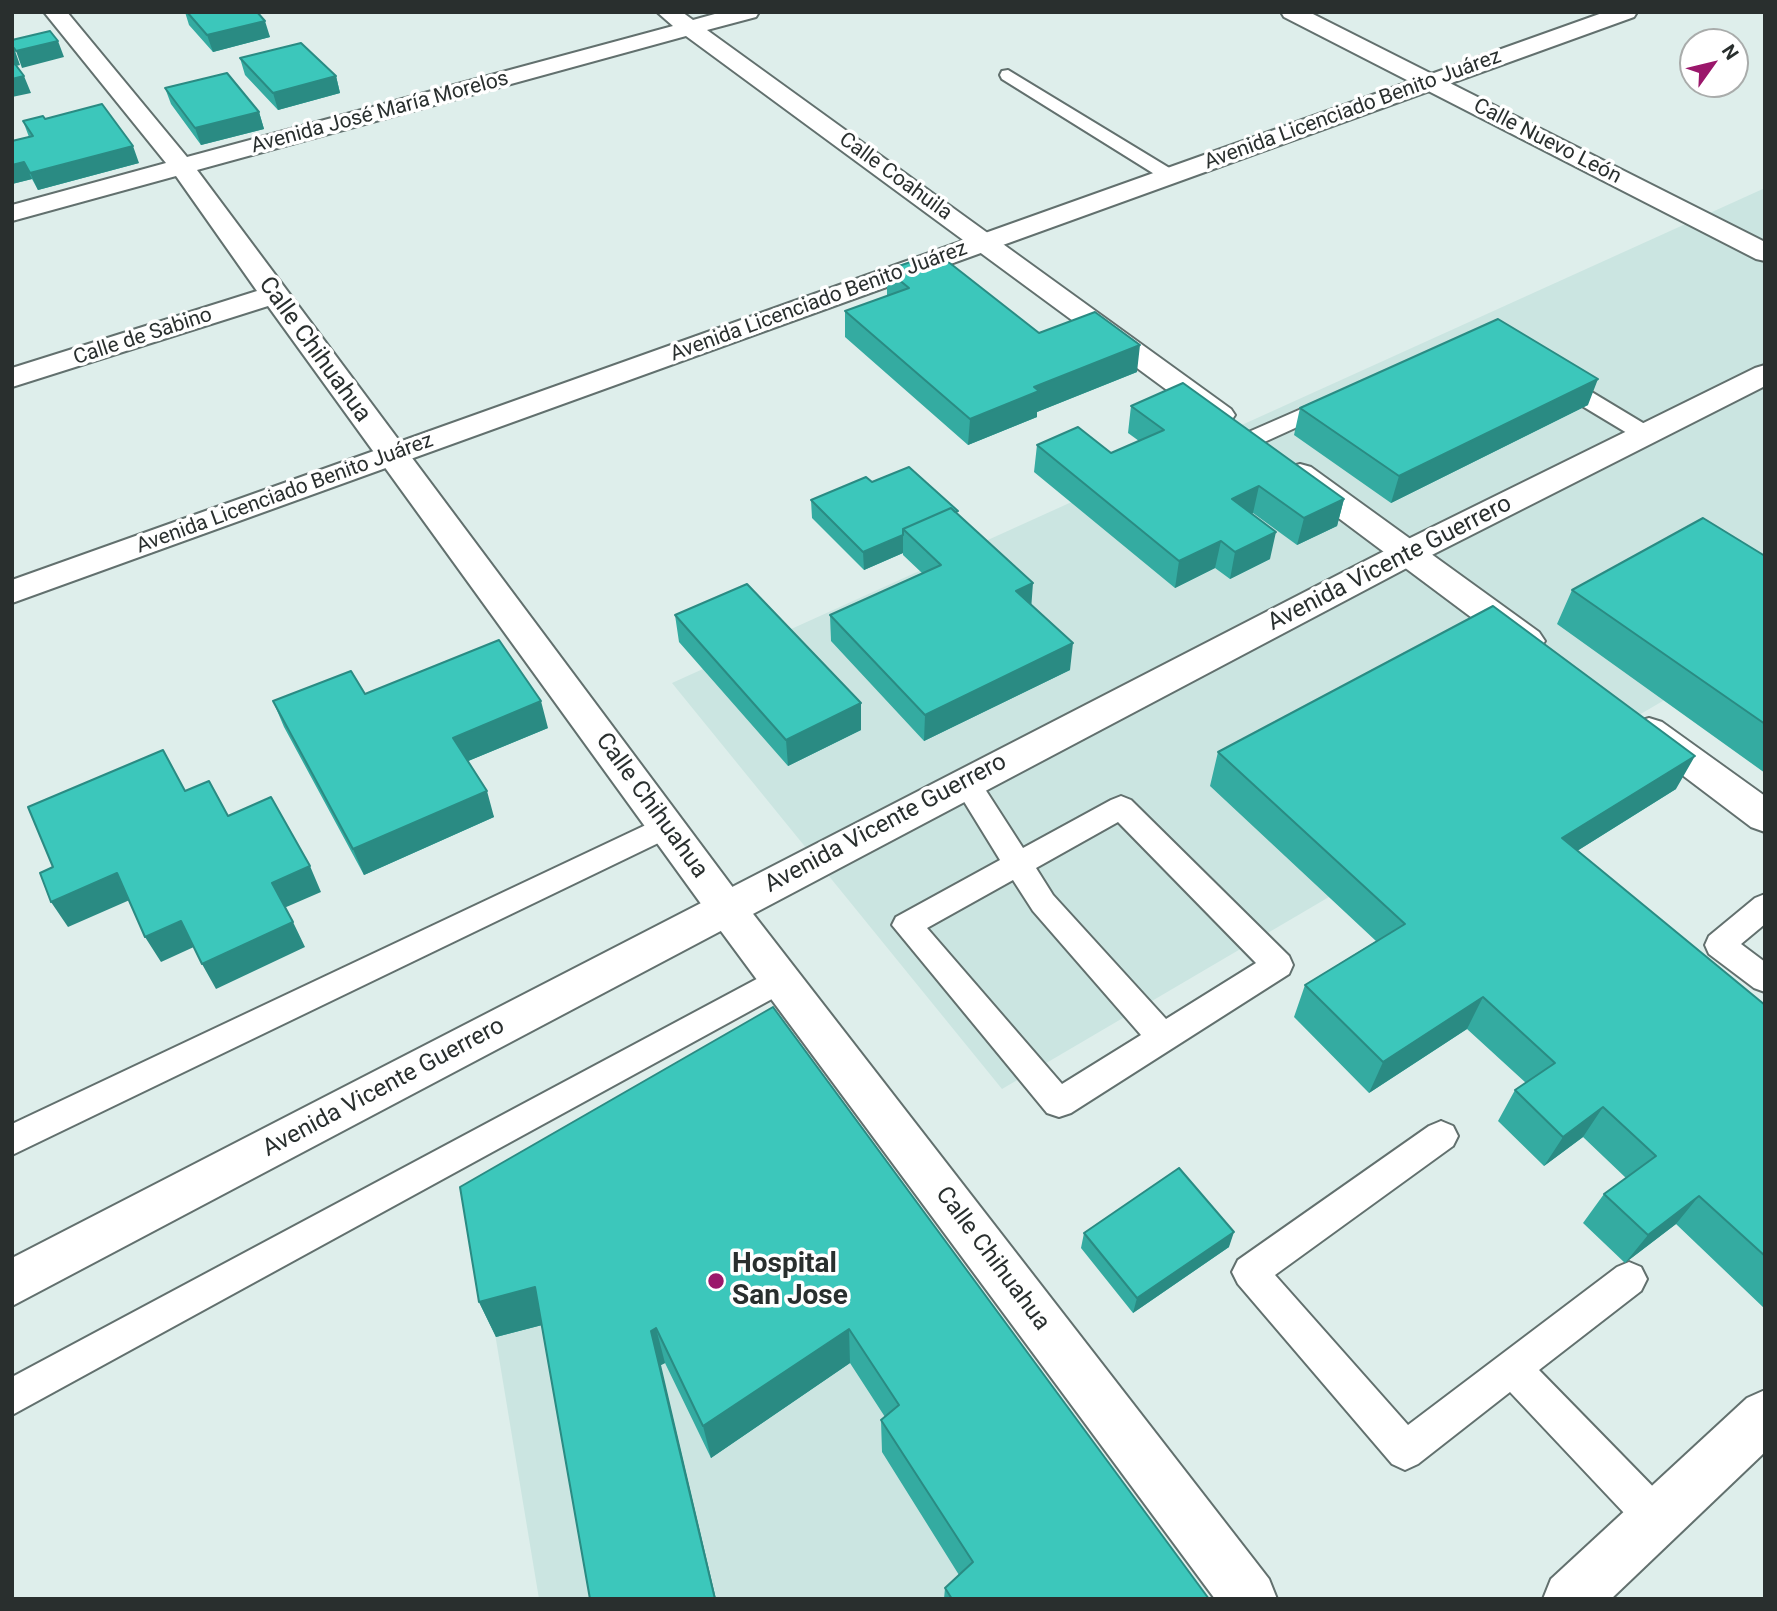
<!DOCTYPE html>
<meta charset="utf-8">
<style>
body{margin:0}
#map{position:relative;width:1777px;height:1611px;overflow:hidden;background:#deeeeb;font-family:Roboto,sans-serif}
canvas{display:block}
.frame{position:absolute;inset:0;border:14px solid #292f2e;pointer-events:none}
.north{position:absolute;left:1679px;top:28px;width:70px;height:70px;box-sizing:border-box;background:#fff;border:2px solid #a9acab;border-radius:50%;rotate:56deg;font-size:19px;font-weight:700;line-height:28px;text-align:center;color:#292f2e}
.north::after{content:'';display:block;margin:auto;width:24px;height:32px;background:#9b176b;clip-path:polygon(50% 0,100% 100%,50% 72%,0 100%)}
</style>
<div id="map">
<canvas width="1777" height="1611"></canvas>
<div class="frame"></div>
<div class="north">N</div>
</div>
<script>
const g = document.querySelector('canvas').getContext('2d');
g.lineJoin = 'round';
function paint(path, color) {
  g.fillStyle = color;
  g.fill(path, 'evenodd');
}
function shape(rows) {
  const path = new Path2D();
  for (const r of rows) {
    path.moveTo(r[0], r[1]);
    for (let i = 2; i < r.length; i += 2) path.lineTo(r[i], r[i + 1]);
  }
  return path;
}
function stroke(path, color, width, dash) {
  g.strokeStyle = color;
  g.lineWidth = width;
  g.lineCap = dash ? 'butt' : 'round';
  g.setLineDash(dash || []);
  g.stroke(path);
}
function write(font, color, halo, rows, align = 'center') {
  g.font = font + ' Roboto,sans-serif';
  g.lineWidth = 7;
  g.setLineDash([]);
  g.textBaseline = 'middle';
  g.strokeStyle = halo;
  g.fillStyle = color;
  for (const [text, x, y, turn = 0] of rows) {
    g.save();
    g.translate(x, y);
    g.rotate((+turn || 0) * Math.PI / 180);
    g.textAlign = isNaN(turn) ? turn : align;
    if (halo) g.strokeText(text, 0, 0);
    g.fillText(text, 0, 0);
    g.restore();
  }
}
paint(shape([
 [1765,188,1765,641,1002,1089,672,683],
 [777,1049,1176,1599,539,1599,477,1225]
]), '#cbe5e1');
const service = shape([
 [1008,70,1176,172,1179,176,1176,180,1164,180,1002,79,1000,75,1002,71,1008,70],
 [1557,375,1565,376,1653,429,1656,434,1653,439,1645,441,1637,439,1549,386,1546,381,1549,376,1557,375],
 [1331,396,1339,398,1342,403,1339,408,1260,444,1244,444,1241,439,1244,434,1331,396],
 [966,772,976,775,1023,848,1111,800,1121,796,1131,800,1289,956,1293,965,1289,974,1071,1113,1059,1117,1047,1113,892,925,896,917,1000,860,952,782,956,775,966,772],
 [1118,822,1256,963,1166,1019,1053,895,1036,868,1118,822],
 [1013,880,1033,911,1141,1035,1062,1084,927,928,1013,880],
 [667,815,677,818,681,826,677,834,12,1155,12,1124,667,815],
 [1765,894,1765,924,1741,944,1765,962,1765,992,1754,988,1709,954,1705,945,1709,936,1755,898,1765,894],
 [781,966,792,970,796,979,792,988,12,1415,12,1377,781,966],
 [1441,1121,1453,1126,1458,1136,1453,1146,1275,1275,1408,1425,1617,1267,1629,1262,1641,1267,1647,1279,1641,1291,1539,1370,1669,1503,1674,1517,1669,1531,1655,1536,1641,1531,1510,1392,1418,1464,1405,1470,1392,1464,1238,1284,1232,1272,1238,1260,1429,1126,1441,1121]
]);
const minor = shape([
 [44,12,67,12,187,157,673,26,657,12,682,12,693,20,722,12,759,12,756,17,707,30,1231,409,1235,415,1231,421,1220,424,1209,421,686,36,197,170,740,897,1269,1579,1277,1599,1215,1599,712,919,268,306,12,387,12,368,257,291,176,176,12,221,12,205,166,163,44,12],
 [1281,12,1309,12,1765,242,1765,261,1756,259,1284,17,1281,12],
 [1300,464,1311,467,1539,632,1545,641,1539,650,1527,653,1515,650,1289,481,1284,474,1289,467,1300,464],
 [1649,718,1662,722,1765,796,1765,832,1751,827,1636,740,1631,731,1636,722,1649,718]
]);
const tertiary = shape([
 [1765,1390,1765,1452,1611,1599,1543,1599,1551,1579,1747,1398,1765,1390]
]);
const secondary = shape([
 [1605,12,1637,12,1634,17,12,603,12,580,1605,12],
 [1765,365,1765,386,1420,561,12,1306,12,1258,1396,545,1755,368,1765,365]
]);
stroke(service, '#62706e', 4);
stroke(minor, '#62706e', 4);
stroke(tertiary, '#62706e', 4);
stroke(secondary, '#62706e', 4);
paint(service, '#fff');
paint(minor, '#fff');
paint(tertiary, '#fff');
paint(secondary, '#fff');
paint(shape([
 [185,12,257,12,270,37,213,52,189,25],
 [240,58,336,76,340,93,278,110,245,75],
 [165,88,259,112,264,129,201,145,171,104],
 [45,119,139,163,38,190,32,179,12,184,29,137,23,121],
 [887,270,1039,333,1137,372,1037,412,1037,417,968,445,845,337,845,311,887,296],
 [1588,405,1391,503,1294,435,1300,408],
 [1131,406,1344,499,1337,526,1297,545,1253,513,1252,513,1270,559,1230,579,1215,568,1175,588,1034,472,1037,445,1111,453,1139,441,1128,433],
 [872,482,958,515,1031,605,1070,670,924,741,831,641,830,615,922,573,903,555,903,553,864,570,812,518,811,500],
 [1765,556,1765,773,1557,624,1572,590],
 [675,615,861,703,861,730,788,766,679,642],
 [365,694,548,728,468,761,494,817,364,875,284,727,273,701],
 [1218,752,1676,789,1577,851,1765,1005,1765,1309,1676,1224,1625,1263,1583,1223,1604,1194,1626,1178,1583,1137,1544,1166,1498,1121,1515,1090,1526,1083,1467,1029,1369,1093,1294,1017,1305,985,1376,941,1210,786],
 [773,1007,1209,1599,944,1599,945,1588,959,1575,882,1452,881,1420,885,1417,850,1363,711,1458,665,1363,661,1365,542,1325,496,1337,479,1302],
 [1084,1233,1229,1247,1133,1313,1081,1248]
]), '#34aba1');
paint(shape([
 [265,21,270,37,213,52,207,35],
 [58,41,64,57,22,68,16,51],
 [14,48,20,65,12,67,12,49],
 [24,76,31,93,12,97,12,79],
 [336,76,340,93,278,110,273,93],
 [259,112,264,129,201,145,195,128],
 [133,146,139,163,38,190,30,173],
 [24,162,32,179,12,184,12,165],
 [1140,345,1137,372,1037,412,1037,417,968,445,970,419,1034,387],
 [1598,379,1588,405,1391,503,1399,476],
 [1259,486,1253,513,1227,525,1232,499],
 [1344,499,1337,526,1297,545,1304,518],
 [1276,532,1270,559,1230,579,1235,552],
 [903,535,903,553,864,570,863,552],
 [1221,541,1215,568,1175,588,1179,561],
 [1033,583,1031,610,1016,591],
 [1073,643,1070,670,924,741,925,715],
 [541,701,548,728,461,764,453,738],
 [861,703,861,730,788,766,786,740],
 [1695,756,1676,789,1545,871,1562,838],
 [487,791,494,817,364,875,353,849],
 [310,866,321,892,284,908,272,883],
 [117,873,132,899,68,927,51,902],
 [181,921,196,946,161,962,145,937],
 [293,922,305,947,216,989,202,964],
 [1483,997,1467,1029,1369,1093,1383,1062],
 [1603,1107,1583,1137,1544,1166,1563,1137],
 [1699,1196,1676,1224,1625,1263,1648,1235],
 [1234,1232,1229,1247,1133,1313,1137,1298],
 [535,1287,550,1323,496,1337,479,1302],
 [656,1328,665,1363,661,1365,716,1599,715,1599,651,1331],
 [849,1329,850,1363,711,1458,703,1426]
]), '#2a8b83');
const building = shape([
 [187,12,257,12,265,21,207,35,187,12],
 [50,31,58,41,16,51,14,48,12,49,12,40,50,31],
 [301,43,336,76,273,93,240,58,301,43],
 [15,64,24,76,12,79,12,65,15,64],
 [227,73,259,112,195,128,165,88,227,73],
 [102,104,133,146,30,173,24,162,12,165,12,141,33,136,23,121,43,116,45,119,102,104],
 [937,253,1039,333,1095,312,1140,345,1034,387,1039,391,970,419,845,311,909,288,887,270,937,253],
 [1498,319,1598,379,1399,476,1300,408,1498,319],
 [1183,383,1344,499,1304,518,1259,486,1232,499,1276,532,1235,552,1221,541,1179,561,1037,445,1078,427,1111,453,1164,430,1131,406,1183,383],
 [909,467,958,511,955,512,951,508,903,529,903,535,863,552,811,500,866,477,872,482,909,467],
 [951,508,1033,583,1016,591,1073,643,925,715,830,615,941,565,903,529,951,508],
 [1703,518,1765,556,1765,724,1572,590,1703,518],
 [747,584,861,703,786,740,675,615,747,584],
 [1493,606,1695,756,1562,838,1765,1005,1765,1256,1699,1196,1648,1235,1604,1194,1656,1156,1603,1107,1563,1137,1515,1090,1555,1063,1483,997,1383,1062,1305,985,1405,924,1218,752,1493,606],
 [499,640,541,701,453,738,487,791,353,849,273,701,351,671,365,694,499,640],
 [163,750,185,791,209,781,228,816,271,797,310,866,272,883,293,922,202,964,181,921,145,937,117,873,51,902,40,873,53,867,28,807,163,750],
 [773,1007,1209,1599,952,1599,945,1588,973,1562,881,1420,899,1405,849,1329,703,1426,656,1328,651,1331,715,1599,590,1599,535,1287,479,1302,460,1187,773,1007],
 [1179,1168,1234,1232,1137,1298,1084,1233,1179,1168]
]);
paint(building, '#3cc7bb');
stroke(building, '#2a8b83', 2);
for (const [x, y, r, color] of [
 [716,1281,9,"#9b176b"]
]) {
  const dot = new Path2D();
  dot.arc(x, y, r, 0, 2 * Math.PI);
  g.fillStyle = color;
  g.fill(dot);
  stroke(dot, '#fff', 2.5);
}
write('21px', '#292f2e', '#fff', [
 ["Avenida Licenciado Benito Juárez",1353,110,-20],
 ["Avenida José María Morelos",380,113,-15],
 ["Calle Nuevo León",1547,142,27],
 ["Calle Coahuila",895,177,36],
 ["Avenida Licenciado Benito Juárez",819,302,-20],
 ["Calle de Sabino",143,337,-18],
 ["Avenida Licenciado Benito Juárez",285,494,-20]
]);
write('24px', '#292f2e', '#fff', [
 ["Calle Chihuahua",314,350,54],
 ["Avenida Vicente Guerrero",1390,564,-27],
 ["Calle Chihuahua",651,806,54],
 ["Avenida Vicente Guerrero",886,824,-28],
 ["Avenida Vicente Guerrero",384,1088,-28],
 ["Calle Chihuahua",992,1259,53]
]);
write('bold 28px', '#292f2e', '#fff', [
 ["Hospital",732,1265],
 ["San Jose",732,1297]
], 'left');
</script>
